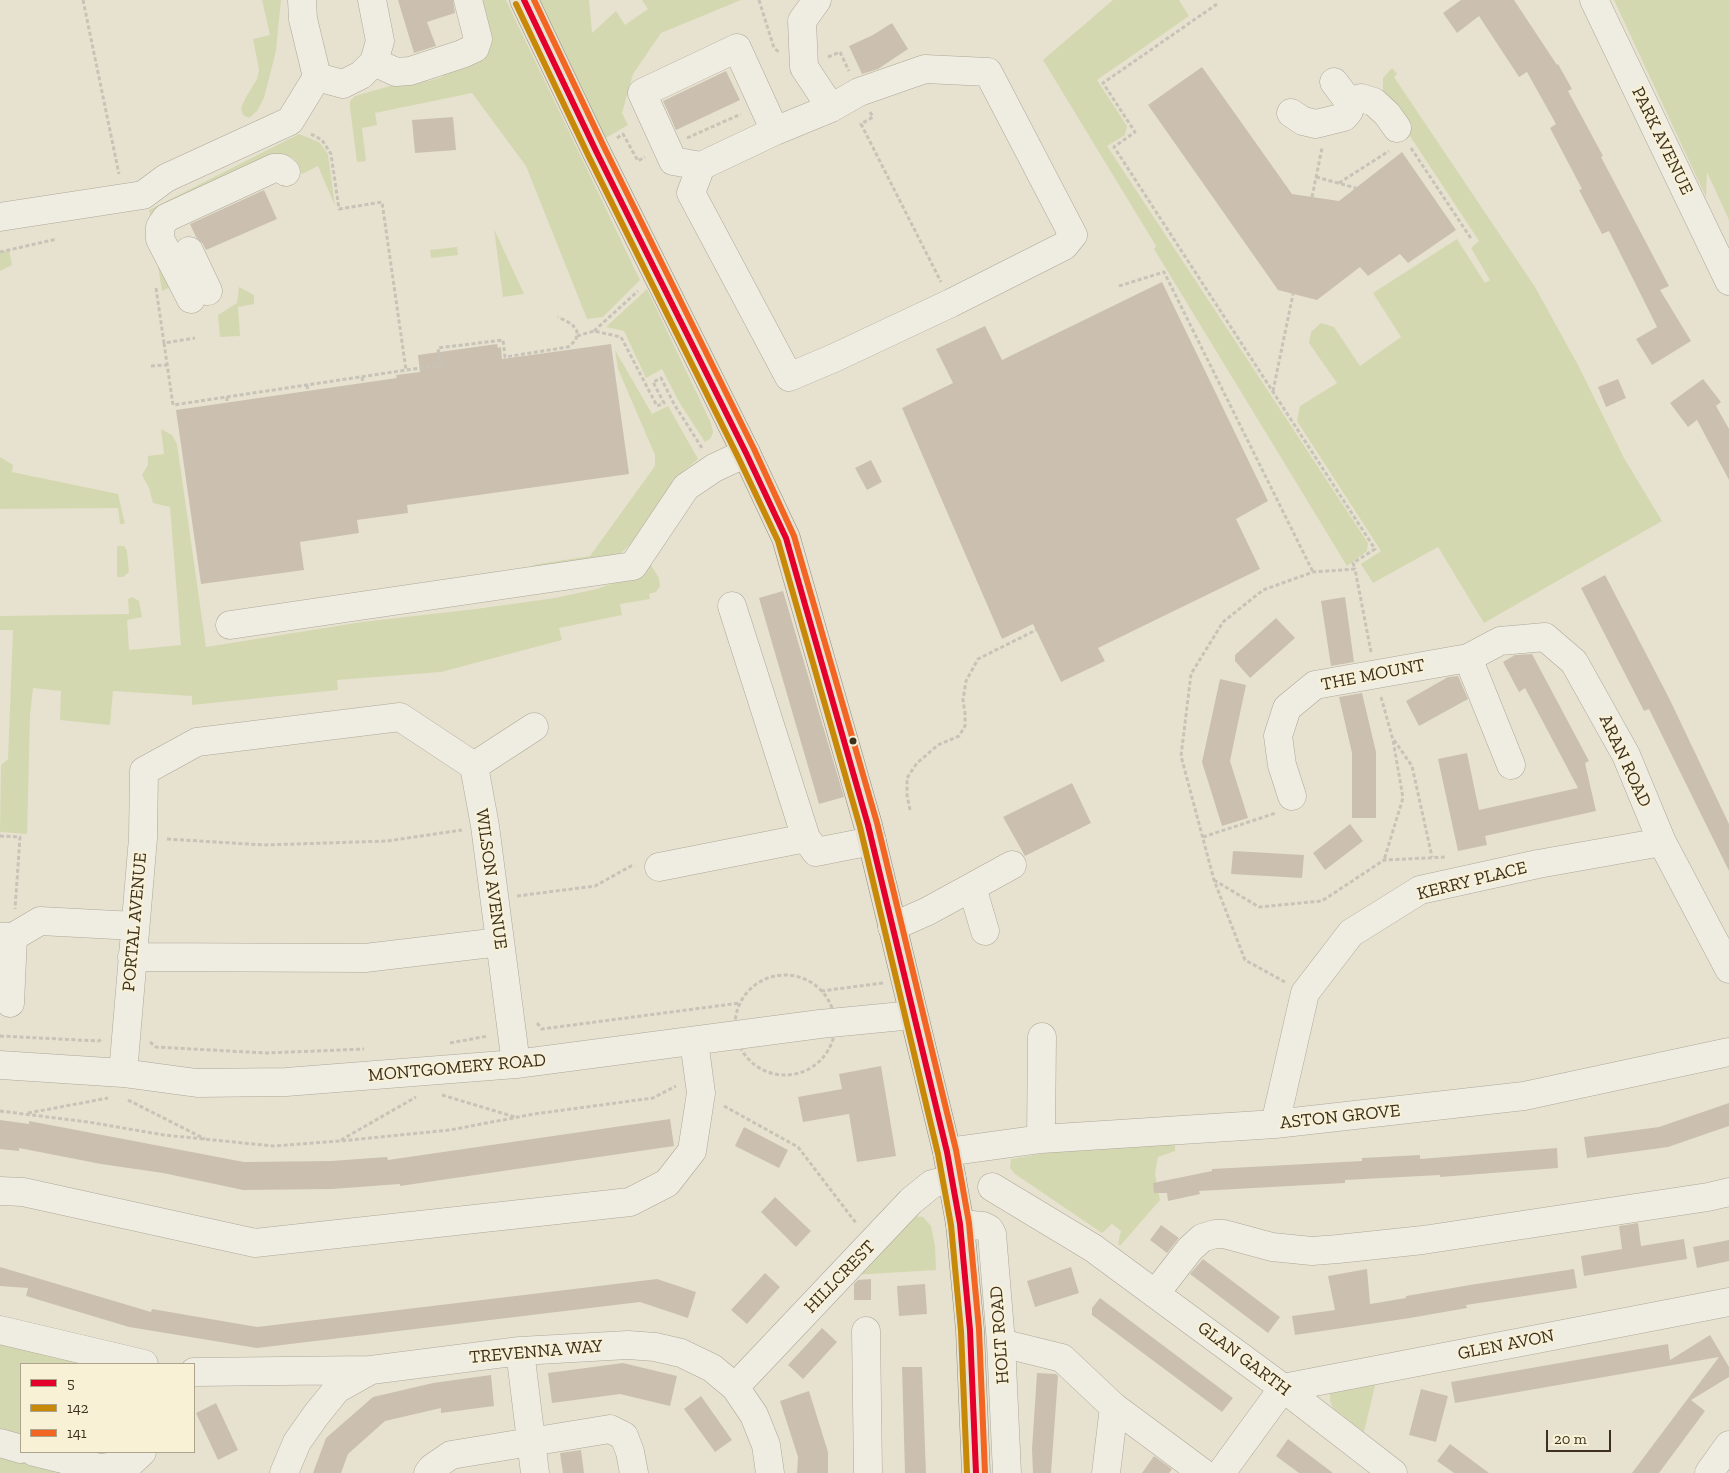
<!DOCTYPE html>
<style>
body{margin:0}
#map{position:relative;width:1729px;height:1473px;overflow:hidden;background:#e7e2cf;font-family:"Zilla Slab",serif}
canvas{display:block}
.legend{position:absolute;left:20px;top:1363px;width:175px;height:90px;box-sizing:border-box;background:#f8f1d6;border:1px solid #ada48d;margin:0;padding:6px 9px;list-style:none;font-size:15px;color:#3d301f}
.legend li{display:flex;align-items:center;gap:10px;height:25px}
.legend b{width:25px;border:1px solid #ada48d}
.scale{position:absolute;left:1546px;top:1430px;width:65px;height:22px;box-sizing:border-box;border:2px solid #3d301f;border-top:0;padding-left:6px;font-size:15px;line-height:18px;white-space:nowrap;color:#3d301f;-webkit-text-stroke:4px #f8f1d6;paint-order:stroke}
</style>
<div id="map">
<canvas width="1729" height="1473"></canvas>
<ul class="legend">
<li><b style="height:6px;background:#e4002b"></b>5</li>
<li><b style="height:6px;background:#c88808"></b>142</li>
<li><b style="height:6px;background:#f26522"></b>141</li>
</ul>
<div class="scale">20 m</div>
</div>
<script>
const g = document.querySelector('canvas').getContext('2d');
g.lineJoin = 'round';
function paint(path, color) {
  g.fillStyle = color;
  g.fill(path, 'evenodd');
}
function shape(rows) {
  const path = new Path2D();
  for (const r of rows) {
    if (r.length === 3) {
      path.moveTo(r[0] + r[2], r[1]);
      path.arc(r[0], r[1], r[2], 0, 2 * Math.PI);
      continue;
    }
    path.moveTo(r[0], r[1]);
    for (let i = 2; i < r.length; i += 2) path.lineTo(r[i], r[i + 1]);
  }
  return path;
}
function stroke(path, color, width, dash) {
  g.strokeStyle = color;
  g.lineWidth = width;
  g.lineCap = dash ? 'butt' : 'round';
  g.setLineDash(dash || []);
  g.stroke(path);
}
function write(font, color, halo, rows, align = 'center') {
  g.font = font + ' "Zilla Slab",serif';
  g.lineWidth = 4;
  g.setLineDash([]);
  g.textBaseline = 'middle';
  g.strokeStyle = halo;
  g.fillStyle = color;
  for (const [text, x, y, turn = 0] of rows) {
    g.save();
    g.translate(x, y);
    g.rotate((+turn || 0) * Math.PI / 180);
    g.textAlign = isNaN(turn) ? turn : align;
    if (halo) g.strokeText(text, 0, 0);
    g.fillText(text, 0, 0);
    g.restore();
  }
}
paint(shape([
 [262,0,281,0,276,51,264,98,257,111,249,118,243,115,241,108,246,97,257,79,259,70,253,39,270,35],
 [471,0,506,0,640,280,603,317,587,319,526,166,472,93,375,113,377,125,362,128,366,161,357,162,350,108,350,101,355,96,425,76,428,81,442,77,448,62,478,54],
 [536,0,589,0,592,33,616,11,625,25,648,9,642,0,741,0,661,33,633,74,622,113,628,125,604,139],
 [1113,0,1179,0,1189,16,1097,80,1127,126,1125,135,1107,146,1368,543,1367,551,1347,566,1154,249,1156,246,1043,60],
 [1614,0,1729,0,1729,220,1707,172,1706,197],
 [1392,68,1397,74,1394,77,1535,287,1578,365,1624,458,1662,521,1484,623,1438,547,1373,583,1361,564,1381,551,1297,421,1300,406,1337,383,1309,343,1311,332,1321,323,1334,327,1360,366,1401,337,1373,293,1457,239,1485,283,1490,280,1471,248,1479,241,1383,95,1383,78],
 [299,134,319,142,328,154,335,206,318,166,302,174,298,163,293,158,286,156,154,219,176,284,162,291,149,210],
 [494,229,524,294,503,297],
 [457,247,458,255,431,258,430,250],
 [9,250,12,265,0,271,0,252],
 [239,287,254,295,254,304,238,307,240,336,220,337,218,315,237,303],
 [647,289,711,423,713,432,711,438,705,442,679,402,662,369,646,378,624,331,606,327],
 [615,350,652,414,668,406,698,459,685,470,642,533,621,553,598,563,535,574,533,565,590,556,655,466,655,455,618,369],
 [161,429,172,435,177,444,206,647,362,622,476,609,555,598,597,589,622,580,649,562,659,578,660,586,656,592,649,594,650,599,620,604,622,615,559,628,562,640,441,672,337,680,338,690,192,705,192,696,113,691,110,725,60,720,61,691,33,688,30,715,27,834,0,832,1,765,8,759,13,630,0,630,0,616,129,614,128,599,132,597,139,601,142,617,127,620,129,650,181,645,170,507,153,503,149,488,142,475,148,465,148,456,164,454],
 [0,457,13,465,12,472,118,494,125,524,120,524,118,508,0,509],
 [117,546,124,546,127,551,129,572,123,577,117,577],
 [1175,1132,1175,1151,1158,1157,1155,1174,1160,1200,1120,1246,1118,1244,1121,1231,1112,1224,1102,1233,1015,1174,1010,1168,1011,1159,1052,1152,1053,1138],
 [913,1216,923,1217,931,1226,935,1246,936,1270,852,1275],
 [0,1330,144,1364,21,1364,21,1449,0,1443],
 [1378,1373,1364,1432,1333,1408,1330,1401,1330,1393],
 [0,1453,87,1473,0,1473]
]), '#d4d8b1');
paint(shape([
 [398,0,453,0,455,13,427,22,436,46,414,53],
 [1461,0,1514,0,1557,65,1558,64,1572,89,1568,91,1603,156,1601,157,1669,286,1660,290,1691,341,1652,365,1636,339,1657,327,1609,231,1602,234,1579,190,1582,189,1550,128,1556,124,1527,72,1519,77,1479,16,1457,33,1443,13],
 [892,23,908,49,878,69,862,74,849,46,873,35],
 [1202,67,1292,194,1339,201,1402,152,1456,230,1408,263,1400,254,1368,276,1360,267,1317,300,1278,290,1148,105],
 [726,71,740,100,676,130,663,101],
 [453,117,456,150,415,153,412,120],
 [264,190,277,219,206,250,203,244,196,237,190,224],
 [1162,282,1268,501,1236,519,1260,569,1098,648,1105,661,1061,682,1033,624,1002,639,902,408,953,383,936,349,985,326,1002,360],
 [497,344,498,348,501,347,502,359,611,344,629,474,407,505,408,513,357,520,359,533,300,542,304,570,201,584,176,410,397,378,396,375,420,372,418,355],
 [1618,379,1626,398,1606,407,1598,387],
 [1703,379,1721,402,1716,406,1729,429,1729,480,1697,420,1688,427,1670,403],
 [871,460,882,482,867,490,855,468],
 [1605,575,1669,698,1729,824,1729,871,1649,709,1644,711,1581,588],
 [783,591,844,797,819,804,759,598],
 [1345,597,1354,662,1331,666,1321,601],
 [1276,618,1295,638,1250,678,1235,661,1235,655],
 [1532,654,1589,761,1585,763,1596,811,1485,836,1487,845,1458,851,1438,759,1467,753,1479,810,1578,788,1525,688,1519,692,1503,662,1515,655],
 [1458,676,1468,699,1419,726,1406,701,1448,677],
 [1220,679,1246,685,1230,761,1248,818,1222,826,1202,762],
 [1362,693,1376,752,1376,818,1352,818,1352,753,1339,697],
 [1072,783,1091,823,1025,856,1003,817],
 [1350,824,1363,841,1325,870,1313,853],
 [1233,851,1304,855,1302,878,1231,874],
 [881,1066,896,1156,857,1162,849,1114,803,1122,798,1097,842,1089,839,1074],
 [1729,1103,1729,1126,1668,1147,1587,1158,1584,1137,1659,1127],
 [670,1119,674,1146,400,1186,400,1184,332,1189,243,1190,163,1173,101,1164,19,1148,19,1151,0,1149,0,1120,29,1124,29,1121,244,1162,331,1161,387,1157,388,1160],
 [744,1127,788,1150,779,1168,735,1146],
 [1557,1148,1558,1168,1440,1177,1440,1175,1345,1180,1345,1183,1199,1191,1200,1194,1168,1201,1167,1193,1154,1193,1153,1183,1212,1171,1212,1169,1362,1161,1362,1158,1420,1155,1420,1159],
 [775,1197,811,1231,796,1247,761,1212],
 [1638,1223,1641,1246,1684,1239,1687,1259,1584,1276,1581,1256,1622,1249,1619,1226],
 [1161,1225,1179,1238,1167,1253,1150,1240],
 [1729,1240,1729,1261,1697,1268,1693,1247],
 [1203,1259,1280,1317,1268,1333,1190,1274],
 [0,1267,151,1312,152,1309,257,1327,657,1279,696,1292,688,1318,640,1302,257,1348,129,1327,26,1296,28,1288,0,1286],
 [1071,1267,1079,1293,1035,1307,1027,1281],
 [1367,1269,1370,1304,1406,1298,1406,1296,1470,1285,1574,1269,1577,1288,1466,1305,1467,1308,1410,1318,1295,1335,1292,1316,1335,1310,1328,1276],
 [765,1273,780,1287,747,1324,731,1310],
 [871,1279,871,1300,854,1300,854,1284,858,1280],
 [925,1284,927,1314,899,1316,897,1286],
 [1100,1298,1233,1398,1222,1412,1092,1315,1092,1308],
 [822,1328,837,1342,803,1379,788,1365],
 [1710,1335,1729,1367,1729,1377,1691,1400,1705,1411,1659,1473,1632,1473,1719,1357,1455,1403,1451,1382,1668,1344,1670,1360],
 [623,1363,677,1376,670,1406,620,1394,552,1403,548,1373],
 [902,1367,922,1367,926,1473,905,1473],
 [1037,1373,1056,1374,1058,1376,1051,1473,1033,1473,1032,1449],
 [491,1375,494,1406,441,1413,441,1408,385,1421,348,1454,341,1473,313,1473,326,1438,373,1397,433,1383],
 [1421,1389,1448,1396,1436,1442,1409,1435],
 [809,1391,828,1452,828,1473,797,1473,798,1457,780,1401],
 [701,1396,732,1440,715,1452,684,1409],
 [216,1403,238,1450,218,1460,196,1413],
 [1288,1439,1333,1473,1299,1473,1276,1456],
 [1450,1444,1489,1473,1454,1473,1437,1461],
 [581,1450,584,1473,563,1473,560,1453],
 [1154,1456,1172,1469,1169,1473,1142,1473]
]), '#cbc0b0');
const minor = shape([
 [817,0,802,21,804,67,831,108],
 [1594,0,1729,281],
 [374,62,396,72,410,71,462,54,475,48,478,39,468,0],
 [925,69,988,72,1073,235,1064,246,951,303,834,358,789,377,691,193,701,166,775,131,831,108,859,92,925,69],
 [317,77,343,84,361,75,374,62,380,41,372,0],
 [1349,102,1361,98,1374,102,1387,114,1397,128],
 [1291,113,1303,121,1316,124,1344,117,1349,111,1349,102,1334,82],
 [701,166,673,161,642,93,737,48,775,131],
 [0,217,143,195,166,178,290,121,317,77,303,19,302,0],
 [189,251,208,291],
 [191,299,160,239,160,227,166,218,274,168,281,168,286,172],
 [732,606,806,838],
 [230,625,633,566,686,487,714,468,746,453],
 [1468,658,1511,765],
 [1292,796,1282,765,1278,736,1287,708,1315,685,1468,658,1500,641,1545,637,1574,662,1626,755,1662,842,1729,969],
 [659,867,806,838,816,852,872,841],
 [972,887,985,931],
 [892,927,928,911,1012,865],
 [0,937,13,937,40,921,135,926],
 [132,957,365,958,500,942],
 [10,1003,13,937],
 [516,1064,485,826,474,766,534,727],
 [0,1065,123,1073,197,1083,286,1082,516,1064,820,1024,913,1015],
 [123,1073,143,838,144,771,197,742,400,717,474,766],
 [1275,1124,1305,993,1351,933,1420,890,1538,864,1662,842],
 [1041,1139,1042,1037],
 [947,1152,1041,1139,1275,1124,1524,1096,1729,1052],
 [992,1187,1093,1248,1283,1388,1393,1473],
 [0,1191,23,1192,255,1243,630,1202,667,1183,692,1151,701,1093,694,1041],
 [960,1224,983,1226,989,1229,992,1234,1001,1343,1007,1473],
 [1155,1294,1190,1249,1202,1238,1215,1234,1224,1234,1272,1247,1312,1251,1338,1249,1423,1240,1708,1197,1729,1192],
 [0,1330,144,1364],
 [866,1331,868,1473],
 [1001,1343,1062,1358,1114,1407,1203,1473],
 [520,1351,535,1473],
 [194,1372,370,1370],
 [735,1387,911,1201,932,1184,952,1179],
 [0,1443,21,1449],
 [34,1452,100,1468,128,1465,142,1452],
 [284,1473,297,1442,316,1415,337,1389,371,1370,520,1351,628,1345,655,1347,681,1353,712,1368,735,1387,754,1415,766,1445,770,1473],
 [428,1473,432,1468,451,1455,610,1429,624,1436,630,1452,634,1473],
 [1106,1473,1114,1407],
 [1221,1473,1283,1388,1729,1302],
 [1709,1473,1729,1445]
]);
const major = shape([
 [524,0,596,151,746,453,786,538,868,825,947,1152,960,1224,970,1330,976,1473]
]);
stroke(minor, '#ada798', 29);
stroke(major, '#928c7f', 29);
stroke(shape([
 [83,0,119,174],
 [759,0,774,48,779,52],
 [1217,4,1103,83,1135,132,1114,147,1375,549,1353,563,1355,569],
 [828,57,840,52,849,71],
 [870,112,873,117,861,124,941,282],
 [311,134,322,140,331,154,339,209,382,202,406,370],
 [617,138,623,134,638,161,645,157],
 [687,138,741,114],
 [1411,148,1472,240],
 [1316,177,1356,188],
 [1339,183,1389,151],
 [1312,197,1322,148],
 [0,252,57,239],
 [1119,286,1164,272,1313,572],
 [156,288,164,343,195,338],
 [594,331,638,291],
 [577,336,594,331,621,337,657,406,664,403,653,382,661,378,674,404,702,448],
 [164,343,173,405,440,365,438,348,503,340,505,357,568,347,576,340,577,331,572,324,558,317],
 [151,366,167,365],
 [362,377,363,383],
 [307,385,308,391],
 [1273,391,1293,294],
 [227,397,227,403],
 [1381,697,1393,740,1403,798,1384,860],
 [1394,740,1412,766,1432,857],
 [910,810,907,795,907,778,917,763,938,745,959,736,965,726,965,713,963,700,966,681,978,659,1036,630],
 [0,836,20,837,15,909],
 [1203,837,1276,813],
 [167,839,264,845,387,841,462,830],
 [1214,880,1259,907,1322,901,1384,860,1447,857],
 [517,896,595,886,631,866,635,866],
 [785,1025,50],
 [1285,982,1245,960,1214,880,1181,756,1191,674,1223,622,1263,590,1313,572,1355,569,1371,652],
 [821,991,883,983],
 [537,1023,542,1029,740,1003],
 [0,1036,99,1041,101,1039],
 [150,1042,156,1047,266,1053,364,1049],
 [450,1043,488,1036],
 [442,1095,515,1117],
 [128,1100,205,1139],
 [724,1106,798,1147,856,1223],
 [0,1111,88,1122,164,1135,273,1146,340,1141,450,1130,534,1114,653,1098,676,1086],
 [28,1113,108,1098],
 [341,1140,416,1097]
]), '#c8c3b8', 3, [4, 2.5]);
stroke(minor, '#efece2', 28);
stroke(major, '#e7e2d2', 28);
stroke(shape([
 [524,0,596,151,746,453,786,538,868,825,947,1152,960,1224,970,1330,976,1473]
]), '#e4002b', 6);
stroke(shape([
 [516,4,588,155,738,457,778,541,860,827,938,1154,951,1225,961,1331,967,1473]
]), '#c88808', 6);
stroke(shape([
 [534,0,604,147,754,449,794,536,877,823,956,1150,969,1223,979,1329,985,1473]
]), '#f26522', 6);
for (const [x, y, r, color] of [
 [853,741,4.5,"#3d301f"]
]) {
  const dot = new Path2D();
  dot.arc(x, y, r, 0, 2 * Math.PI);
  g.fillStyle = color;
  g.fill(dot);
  stroke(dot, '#f8f1d6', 2);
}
write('18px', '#3d301f', '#f8f1d6', [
 ["PARK AVENUE",1662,141,64],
 ["THE MOUNT",1373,675,-11],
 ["ARAN ROAD",1625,761,65],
 ["WILSON AVENUE",491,879,82],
 ["KERRY PLACE",1472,881,-14],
 ["PORTAL AVENUE",135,922,-85],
 ["MONTGOMERY ROAD",457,1068,-5],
 ["ASTON GROVE",1340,1117,-6],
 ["HILLCREST",840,1277,-46],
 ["HOLT ROAD",1000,1335,-94],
 ["GLEN AVON",1506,1345,-11],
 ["TREVENNA WAY",536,1352,-5],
 ["GLAN GARTH",1244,1359,37]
]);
</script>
